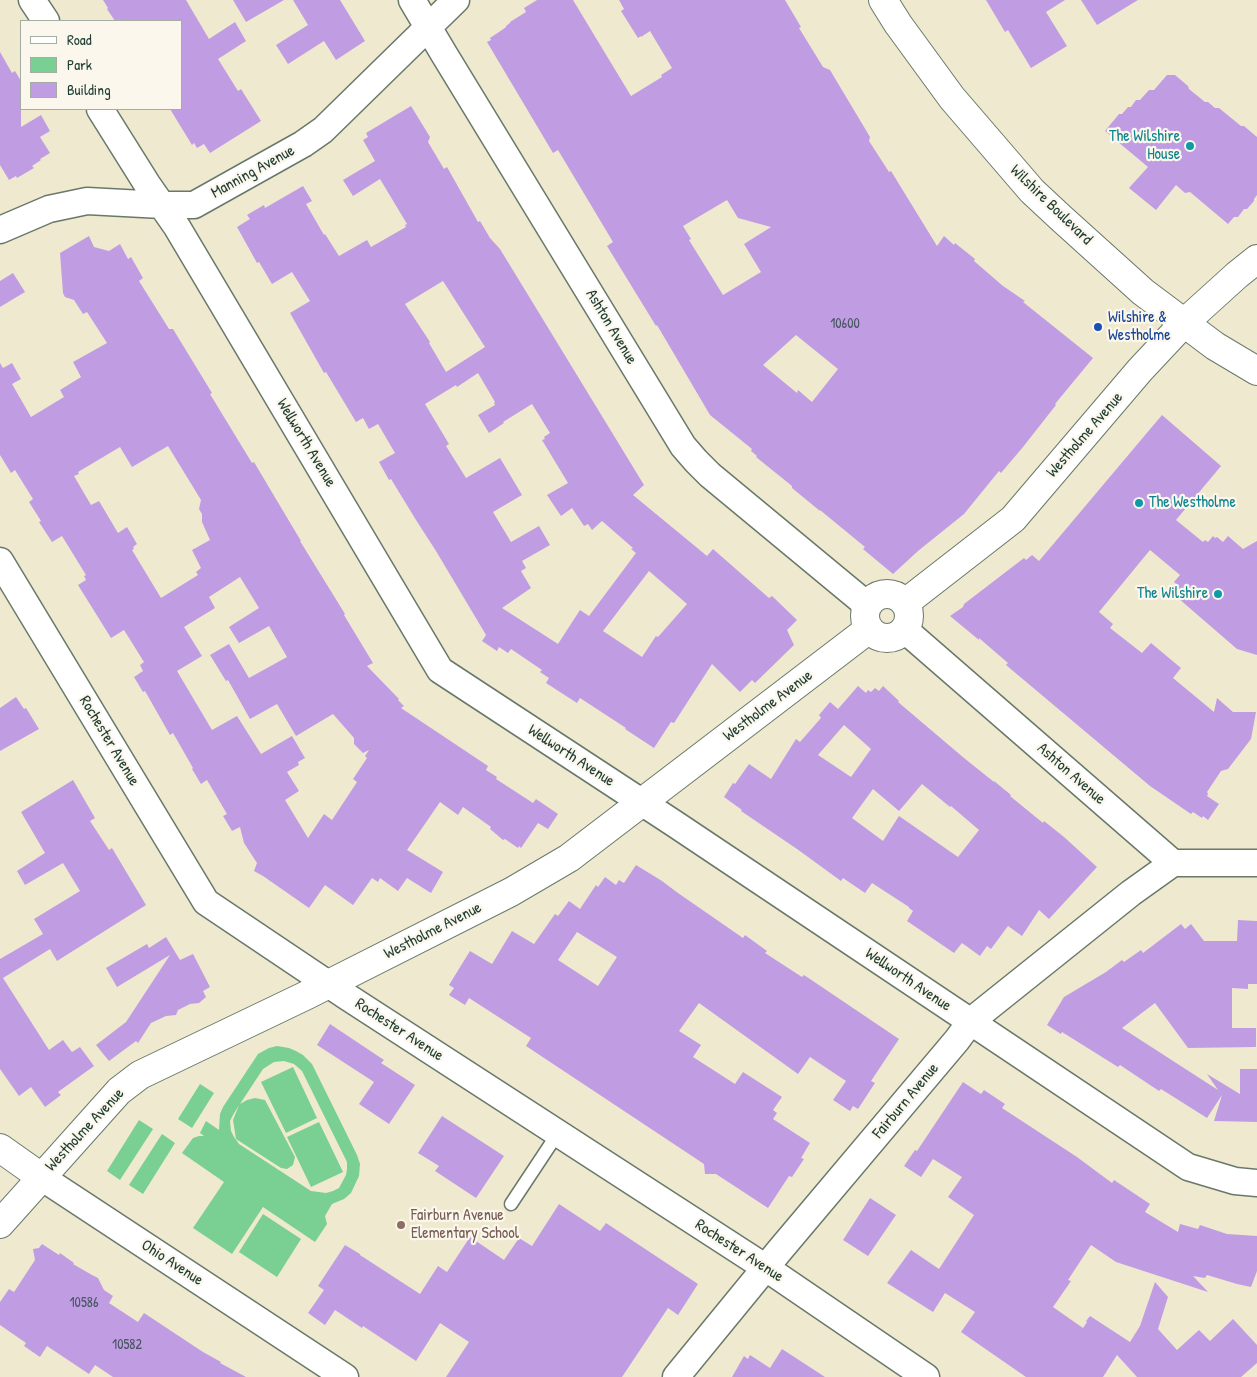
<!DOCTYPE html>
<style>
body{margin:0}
#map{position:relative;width:1257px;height:1377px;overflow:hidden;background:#efe9cf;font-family:"Patrick Hand",sans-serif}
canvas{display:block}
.legend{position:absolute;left:20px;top:20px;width:162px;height:90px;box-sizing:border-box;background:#fbf7ec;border:1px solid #a3ada2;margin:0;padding:6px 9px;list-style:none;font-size:15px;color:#1f3d34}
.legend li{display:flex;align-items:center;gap:10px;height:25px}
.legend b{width:25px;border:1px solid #a3ada2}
</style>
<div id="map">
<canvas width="1257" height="1377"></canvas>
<ul class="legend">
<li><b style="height:6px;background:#fff"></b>Road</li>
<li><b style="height:14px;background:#7acf93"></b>Park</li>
<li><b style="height:14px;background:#c09de3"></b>Building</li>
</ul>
</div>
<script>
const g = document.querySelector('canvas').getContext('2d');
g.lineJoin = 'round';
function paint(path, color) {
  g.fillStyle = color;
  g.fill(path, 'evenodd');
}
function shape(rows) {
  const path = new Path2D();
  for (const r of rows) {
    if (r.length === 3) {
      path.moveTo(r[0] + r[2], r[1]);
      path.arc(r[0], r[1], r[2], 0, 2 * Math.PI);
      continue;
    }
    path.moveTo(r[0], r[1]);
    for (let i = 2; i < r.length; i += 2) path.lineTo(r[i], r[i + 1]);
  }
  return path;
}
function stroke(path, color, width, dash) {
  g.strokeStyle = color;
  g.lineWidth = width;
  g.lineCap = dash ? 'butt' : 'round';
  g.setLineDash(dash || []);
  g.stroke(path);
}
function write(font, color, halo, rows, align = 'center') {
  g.font = font + ' "Patrick Hand",sans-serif';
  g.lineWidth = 4.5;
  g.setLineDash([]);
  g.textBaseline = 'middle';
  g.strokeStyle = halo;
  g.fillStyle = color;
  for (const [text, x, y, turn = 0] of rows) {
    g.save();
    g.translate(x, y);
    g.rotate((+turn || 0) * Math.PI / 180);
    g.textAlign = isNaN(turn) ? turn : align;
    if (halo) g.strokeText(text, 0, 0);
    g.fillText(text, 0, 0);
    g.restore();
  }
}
paint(shape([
 [277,1046,289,1048,296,1051,303,1055,312,1064,357,1155,360,1164,359,1176,351,1193,344,1199,332,1204,325,1216,327,1224,315,1242,263,1207,232,1254,193,1228,224,1182,182,1153,193,1138,199,1136,204,1136,200,1133,206,1121,219,1130,220,1114,223,1107,258,1054,269,1048],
 [284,1061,294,1064,302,1071,347,1162,347,1169,346,1175,339,1188,333,1191,326,1193,311,1191,239,1144,234,1137,231,1131,230,1121,233,1115,239,1105,233,1120,236,1139,281,1168,287,1169,293,1165,295,1157,265,1100,255,1098,247,1100,240,1104,263,1069,274,1062],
 [293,1067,317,1118,286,1133,261,1082],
 [200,1084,214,1093,192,1128,178,1119],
 [139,1120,153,1129,120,1180,107,1171],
 [319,1122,343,1172,311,1187,287,1137],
 [162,1134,175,1143,143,1194,129,1185],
 [263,1214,301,1239,277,1277,239,1252]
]), '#7acf93');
paint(shape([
 [103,0,186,0,209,39,235,22,246,41,218,59,238,91,241,89,261,121,210,153,204,144,197,148,194,143,192,145,170,109,181,109,181,21,115,21,107,9,108,8],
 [233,0,284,0,246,22],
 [293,0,340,0,365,41,336,60,324,41,288,64,276,45,308,25],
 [537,0,573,0,631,96,662,77,661,75,672,68,650,31,641,37,641,36,638,38,621,11,624,9,619,0,785,0,801,27,799,28,823,67,830,70,870,137,869,141,889,172,891,171,937,246,944,236,954,245,955,243,975,259,974,261,1003,286,1025,301,1023,302,1093,358,1055,404,1056,405,1023,447,1001,473,999,471,964,514,918,551,893,574,863,549,865,547,820,510,820,511,792,488,792,486,756,457,757,456,751,451,752,449,710,415,657,325,656,326,607,246,613,242,558,150,553,153,487,42,491,40,490,38,502,30,506,27,506,26,510,23,510,22,526,12,524,8],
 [727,200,738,218,771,227,744,244,761,272,723,295,689,240,691,239,683,226],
 [796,335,838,369,812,402,798,390,797,393,763,365],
 [986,0,1065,0,1046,12,1067,46,1031,68,1008,30,1005,32],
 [1081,0,1138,0,1097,25],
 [0,52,12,73,15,71,21,81,21,127,41,115,50,131,40,137,50,153,40,159,41,160,32,166,34,168,17,178,16,176,9,180,0,165],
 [1167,75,1175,75,1188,86,1189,89,1205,102,1208,102,1215,108,1219,108,1241,126,1244,126,1257,137,1257,195,1254,199,1254,201,1247,209,1244,209,1238,217,1234,217,1228,224,1190,192,1185,193,1176,185,1156,210,1129,188,1148,167,1105,131,1119,114,1122,114,1128,107,1131,107,1136,100,1140,100,1149,90,1154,90],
 [411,106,430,137,428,142,444,169,447,167,478,222,480,221,490,238,500,249,644,485,633,495,707,556,713,549,769,598,772,596,797,620,787,630,794,645,755,683,752,680,740,692,712,664,674,723,671,722,654,748,625,729,626,728,580,698,577,703,546,683,549,678,540,672,542,670,511,649,508,653,499,647,497,651,482,641,486,635,436,551,416,520,391,479,389,480,379,462,395,453,378,424,369,429,363,418,356,422,326,372,324,373,290,313,310,301,292,272,272,284,259,262,257,263,237,227,250,219,247,215,264,205,265,208,303,186,312,201,306,204,324,235,325,234,339,256,367,240,371,247,406,227,405,225,407,224,380,179,353,196,343,180,375,161,363,140,368,137,366,133],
 [443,281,485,347,446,372,429,343,430,342,405,304],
 [478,373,495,402,494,403,495,405,478,415,489,433,504,423,503,422,532,404,550,433,544,437,545,439,542,440,568,483,547,495,561,516,572,508,584,526,588,524,592,530,602,521,633,548,631,549,636,553,589,616,580,610,558,644,502,608,531,588,521,571,526,568,522,561,550,545,539,526,511,542,493,512,522,495,500,458,466,478,446,446,449,444,425,404,456,385,457,387],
 [649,571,687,604,658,637,656,636,642,657,603,631],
 [89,236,94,247,109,251,120,244,128,259,131,257,143,278,139,281,169,329,173,329,212,393,210,394,252,463,254,462,270,489,301,541,300,541,345,614,344,615,373,663,367,666,399,699,398,700,404,706,401,708,488,766,486,770,497,777,496,779,533,803,536,799,558,814,548,829,538,823,521,848,519,846,518,848,505,839,503,840,490,829,491,827,463,807,458,815,440,802,407,850,443,872,431,893,407,878,398,891,380,878,378,882,372,878,353,905,325,885,309,908,263,876,254,871,257,863,244,843,240,827,232,831,223,816,227,814,207,780,201,784,192,769,193,768,173,733,170,735,145,691,143,692,134,677,143,671,140,665,144,662,124,630,111,638,78,585,86,580,84,576,86,575,62,536,52,542,39,522,41,521,29,502,33,499,15,470,11,473,0,455,0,363,3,368,12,363,21,379,12,384,31,417,64,397,60,390,81,377,73,362,107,343,87,312,83,314,74,300,65,297,63,293,60,253],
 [168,446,201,500,199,509,202,514,202,522,210,540,192,550,201,568,196,572,198,575,161,598,132,550,134,549,133,547,137,544,127,527,118,533,99,501,91,505,74,476,79,474,78,472,120,447,132,467],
 [240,577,259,608,229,627,239,643,269,626,287,657,249,678,229,644,210,655,226,681,228,680,250,719,277,704,296,736,333,714,354,738,354,744,363,753,369,750,365,756,367,758,353,779,357,782,332,820,324,814,308,838,285,800,299,791,287,772,299,765,298,762,305,758,292,736,261,754,237,716,212,730,177,671,202,656,184,627,215,608,209,597],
 [13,273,25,292,0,307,0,281],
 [1162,415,1221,466,1176,520,1203,542,1205,540,1208,542,1213,536,1215,538,1217,537,1223,542,1228,536,1243,549,1257,541,1257,655,1237,649,1178,598,1180,595,1178,593,1180,590,1175,585,1176,584,1174,582,1180,575,1150,550,1099,612,1113,624,1110,628,1142,653,1151,643,1181,668,1173,678,1214,712,1217,698,1233,712,1256,712,1251,739,1228,769,1221,771,1207,792,1208,794,1207,796,1219,804,1208,820,1203,816,1202,818,1193,812,1191,814,1150,786,1006,665,1008,663,979,638,979,640,950,616,963,607,964,604,1024,558,1026,560,1032,555,1039,561],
 [858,686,866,693,868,690,871,692,875,688,879,691,883,686,899,701,898,702,964,758,994,782,994,781,1011,795,1010,796,1043,823,1044,821,1064,837,1097,867,1049,919,1039,910,1022,936,1008,926,991,949,987,946,980,956,962,943,954,953,907,921,913,911,909,908,909,907,872,883,865,893,843,878,841,881,797,849,741,811,742,810,724,797,733,783,735,784,749,764,771,779,796,739,800,742,821,718,819,715,830,702,838,709],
 [844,725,871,749,851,777,818,755],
 [922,784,950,807,951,806,979,830,958,857,899,816,883,841,852,818,873,789,899,811],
 [16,697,24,709,26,708,39,729,0,751,0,708],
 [73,780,95,818,90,821,109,850,112,848,146,905,57,961,50,949,3,978,49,1050,63,1040,72,1052,80,1047,94,1066,58,1092,61,1095,45,1107,31,1087,19,1096,0,1069,0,959,43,934,34,919,80,891,63,863,25,885,17,871,45,853,21,812],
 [636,865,662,881,678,893,743,938,745,935,767,951,765,953,802,977,804,975,899,1039,871,1081,875,1083,858,1109,853,1106,850,1111,833,1100,846,1081,810,1057,798,1074,699,1003,679,1031,701,1045,693,1057,735,1084,743,1072,782,1097,773,1110,777,1113,773,1119,810,1143,801,1158,804,1159,792,1177,789,1176,768,1208,716,1174,705,1174,704,1164,526,1046,531,1038,469,998,465,1005,449,995,454,988,449,985,470,951,492,964,512,931,534,944,555,914,558,916,569,901,580,909,596,885,598,887,605,877,616,885,619,880,624,883],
 [577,932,617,957,598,986,558,960],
 [1238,920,1257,921,1257,984,1248,984,1248,989,1232,988,1232,1028,1256,1028,1256,1047,1188,1048,1155,1003,1122,1028,1218,1090,1207,1074,1240,1094,1240,1069,1257,1069,1257,1122,1214,1121,1222,1095,1207,1118,1161,1089,1159,1091,1120,1065,1118,1067,1062,1032,1061,1034,1047,1025,1064,997,1106,972,1122,960,1124,962,1141,950,1143,953,1181,924,1185,929,1191,924,1204,941,1237,941],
 [166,937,180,960,193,954,210,987,203,991,206,997,199,1003,190,1004,178,1010,176,1015,166,1016,151,1023,138,1043,136,1041,109,1061,96,1045,126,1022,170,955,117,987,106,968,147,944,149,948],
 [330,1024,384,1060,381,1063,415,1085,389,1124,359,1104,374,1082,317,1045],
 [963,1082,981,1094,984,1090,1005,1104,1002,1108,1077,1157,1112,1183,1114,1180,1150,1204,1145,1212,1178,1232,1180,1224,1198,1229,1200,1225,1227,1234,1257,1236,1257,1271,1251,1287,1237,1284,1207,1275,1205,1278,1193,1276,1208,1292,1116,1262,1091,1245,1068,1280,1071,1281,1053,1307,1083,1328,1087,1322,1086,1321,1090,1316,1130,1342,1140,1326,1155,1282,1168,1297,1158,1329,1177,1350,1199,1330,1210,1341,1233,1319,1257,1345,1257,1363,1241,1377,1137,1377,1117,1355,1103,1377,1026,1377,961,1332,975,1312,945,1293,933,1312,887,1283,911,1250,939,1269,974,1215,948,1197,962,1177,933,1159,921,1177,904,1166,915,1150,917,1151],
 [442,1116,504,1156,476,1198,435,1171,439,1166,418,1153],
 [870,1198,896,1215,868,1256,843,1240],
 [559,1204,600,1231,606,1223,698,1284,678,1315,668,1308,622,1377,446,1377,469,1342,440,1323,416,1361,363,1326,362,1328,335,1310,325,1325,308,1313,324,1290,318,1286,345,1245,360,1254,360,1255,420,1294,438,1266,447,1272,470,1237,504,1260,519,1238,532,1246],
 [42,1244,59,1255,60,1253,74,1263,73,1264,92,1275,98,1278,104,1290,113,1296,109,1303,138,1322,144,1313,203,1352,221,1362,220,1363,246,1377,113,1377,95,1365,89,1374,47,1346,40,1357,24,1346,26,1343,0,1325,0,1302,9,1289,14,1292,35,1260,33,1249,39,1248],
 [782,1349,825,1377,732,1377,744,1356,748,1359,750,1355,770,1368]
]), '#c09de3');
const service = shape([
 [511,1204,558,1133]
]);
const minor = shape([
 [32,0,46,21],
 [412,0,444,54,683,446,696,461,710,475,867,605],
 [100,109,147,184,177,227,440,670,675,824,1188,1167,1235,1181,1257,1183],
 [0,230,49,209,87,201,162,205,194,205,303,144,323,130,456,0],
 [0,561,206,902,346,996,766,1268,926,1377],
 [905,630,1173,863,1257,863],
 [41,1177,345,1377],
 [676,1377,780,1250,957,1040,971,1021,1131,893,1173,863]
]);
const tertiary = shape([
 [887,616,22],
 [905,603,1013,519,1140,370,1184,323,1237,275,1257,259],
 [0,1148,41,1177],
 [0,1224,119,1091,140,1075,307,995,511,892,569,858,869,629]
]);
const primary = shape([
 [883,0,898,24,952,98,1032,191,1061,218,1143,292,1215,346,1257,371]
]);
stroke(service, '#68796a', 15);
stroke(minor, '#68796a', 29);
stroke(tertiary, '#68796a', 30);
stroke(primary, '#68796a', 30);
stroke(service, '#fff', 12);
stroke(minor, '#fff', 26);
stroke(tertiary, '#fff', 28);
stroke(primary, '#fff', 28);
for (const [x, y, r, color] of [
 [1190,146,5,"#0f9aa8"],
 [1098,327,5,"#1a4fb4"],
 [1139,503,5,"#0f9aa8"],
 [1218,594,5,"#0f9aa8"],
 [401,1225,5,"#8d6e63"]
]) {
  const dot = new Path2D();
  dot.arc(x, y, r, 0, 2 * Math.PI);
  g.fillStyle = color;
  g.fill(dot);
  stroke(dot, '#fbf7ec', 2);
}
write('14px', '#475560', null, [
 ["10600",845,324],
 ["10586",84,1303],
 ["10582",127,1345]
]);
write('16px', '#0d838f', '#fbf7ec', [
 ["The Wilshire",1180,137],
 ["House",1180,155],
 ["The Westholme",1149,503,"left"],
 ["The Wilshire",1208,594]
], 'right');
write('16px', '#1f3d34', '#fbf7ec', [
 ["Manning Avenue",253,172,-29],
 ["Wilshire Boulevard",1051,205,44],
 ["Ashton Avenue",611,327,59],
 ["Westholme Avenue",1085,435,-49],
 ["Wellworth Avenue",306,443,59],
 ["Westholme Avenue",768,706,-37],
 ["Rochester Avenue",109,741,59],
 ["Wellworth Avenue",571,756,33],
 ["Ashton Avenue",1071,774,41],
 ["Westholme Avenue",433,931,-27],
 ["Wellworth Avenue",908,980,34],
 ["Rochester Avenue",399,1030,33],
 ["Fairburn Avenue",906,1101,-50],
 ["Westholme Avenue",85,1130,-47],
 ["Rochester Avenue",739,1251,33],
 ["Ohio Avenue",172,1263,33]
]);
write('16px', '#164399', '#fbf7ec', [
 ["Wilshire &",1108,318],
 ["Westholme",1108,336]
], 'left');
write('16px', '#785e54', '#fbf7ec', [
 ["Fairburn Avenue",411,1216],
 ["Elementary School",411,1234]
], 'left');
</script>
